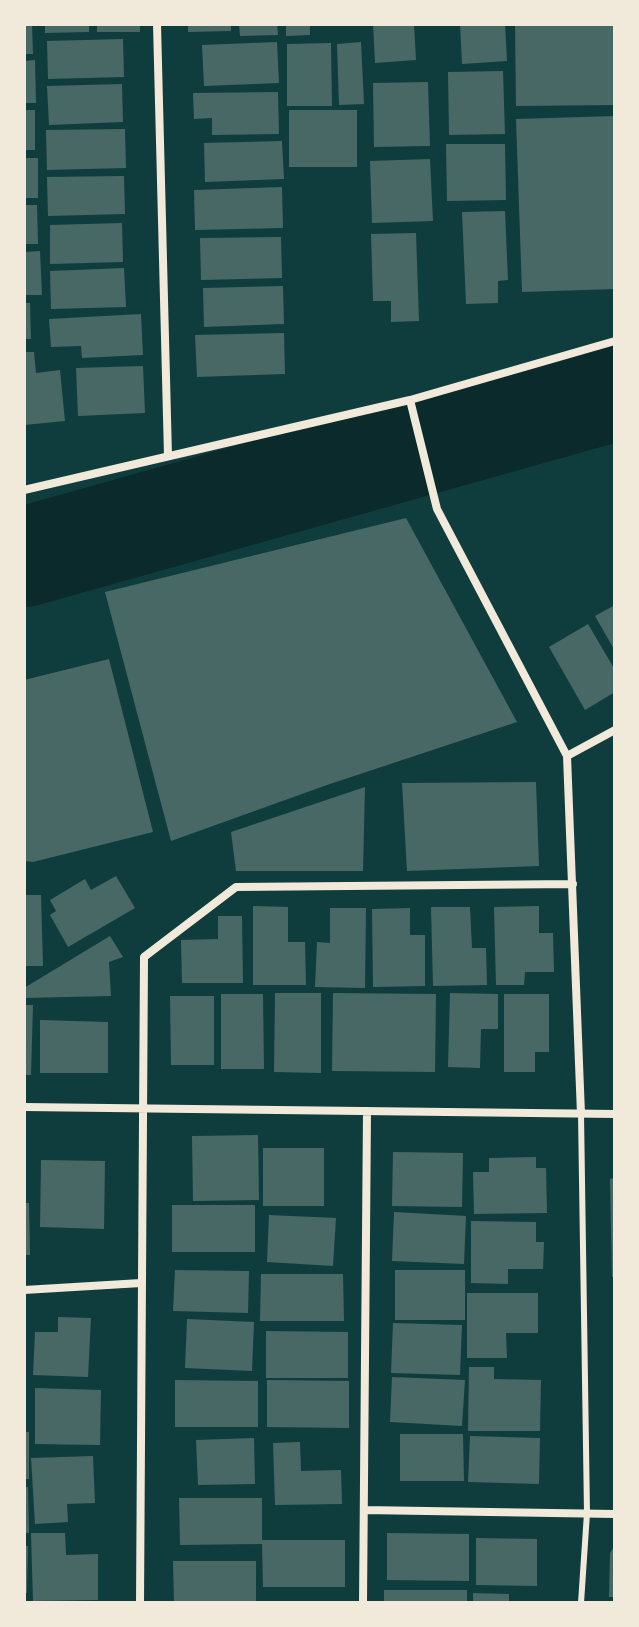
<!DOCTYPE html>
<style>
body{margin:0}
#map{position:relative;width:639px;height:1627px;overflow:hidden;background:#0f3d3e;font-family:Cabin,sans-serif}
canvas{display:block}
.frame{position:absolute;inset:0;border:26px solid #f1e9da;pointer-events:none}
</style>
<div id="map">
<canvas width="639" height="1627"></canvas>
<div class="frame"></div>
</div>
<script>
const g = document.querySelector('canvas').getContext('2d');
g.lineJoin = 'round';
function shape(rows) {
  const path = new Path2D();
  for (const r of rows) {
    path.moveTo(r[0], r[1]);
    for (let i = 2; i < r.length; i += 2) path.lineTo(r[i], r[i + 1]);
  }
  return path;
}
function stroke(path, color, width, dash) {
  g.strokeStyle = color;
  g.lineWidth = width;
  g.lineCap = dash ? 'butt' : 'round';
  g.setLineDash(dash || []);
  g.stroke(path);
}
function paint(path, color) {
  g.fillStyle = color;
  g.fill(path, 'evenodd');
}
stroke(shape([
 [24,557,615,391]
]), '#0a2a2b', 100);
paint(shape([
 [24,24,32,24,33,54,24,54],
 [45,24,89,24,89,32,45,33],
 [97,24,140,24,140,32,97,32],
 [188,24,231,24,231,31,188,32],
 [239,24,277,24,278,35,240,36],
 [286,24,310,24,310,35,286,36],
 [373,24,414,24,416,60,375,63],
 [460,24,505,24,507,61,462,64],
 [515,24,615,24,615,105,516,106],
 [123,39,124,77,48,79,47,41],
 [277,42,279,83,204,86,202,45],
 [361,42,364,104,339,105,337,44],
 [331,43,332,106,287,106,287,44],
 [35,60,36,103,24,103,24,61],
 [503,71,505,134,449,135,448,72],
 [428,82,430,146,374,147,373,83],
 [122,84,123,122,49,125,47,86],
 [278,92,279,134,212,135,212,118,194,119,193,93],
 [24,110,35,110,35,150,24,150],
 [289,110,357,110,357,167,289,167],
 [615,116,615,289,522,292,516,119],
 [125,129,126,168,47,170,46,130],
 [282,141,284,179,205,182,204,143],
 [446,144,505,144,506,200,447,201],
 [24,158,38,158,38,198,24,198],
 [430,159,433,221,372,223,370,161],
 [124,176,125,214,48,216,47,177],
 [282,187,283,228,195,230,194,190],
 [24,205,37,205,38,244,24,244],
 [505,211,508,280,498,281,498,303,466,304,462,212],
 [122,223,123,262,50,264,50,225],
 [416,233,419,321,391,322,391,301,373,301,371,234],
 [281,237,282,278,201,280,200,238],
 [40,251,42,295,24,295,24,252],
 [124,268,126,307,51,309,50,271],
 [283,286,284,324,204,327,203,288],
 [24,303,30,303,31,339,24,339],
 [141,314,143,355,82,358,81,346,51,347,49,319],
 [284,333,285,374,197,377,195,335],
 [24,352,34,352,36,373,60,370,65,421,24,425],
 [143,366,145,413,78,416,76,368],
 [406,518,517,722,327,785,171,841,105,592],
 [615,605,615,651,595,616],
 [588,624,615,670,615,692,585,710,549,647],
 [109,659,153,832,33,862,24,861,24,680],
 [536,782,539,866,407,871,402,783],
 [365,787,363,871,236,871,231,832],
 [116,876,135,908,68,947,50,915,56,911,50,900,85,879,91,890],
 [24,895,41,895,43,966,24,966],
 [253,906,288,907,288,942,305,942,306,985,253,985],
 [539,906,539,933,553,933,554,972,525,972,524,985,496,985,494,907],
 [431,907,470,907,472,948,486,948,487,985,433,986],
 [330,908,366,908,365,988,315,987,317,942,330,943],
 [410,908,410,935,425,935,425,986,373,987,372,909],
 [218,916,242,916,243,983,182,983,181,940,218,939],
 [110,936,123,957,109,962,111,996,24,998,24,988],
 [275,993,321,993,321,1073,274,1072],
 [333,993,436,994,435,1072,332,1071],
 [450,993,498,994,498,1029,481,1029,480,1068,448,1067],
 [221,994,263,994,264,1069,221,1069],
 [504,994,549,994,549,1052,535,1052,535,1072,504,1072],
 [170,996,214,996,214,1065,171,1065],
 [24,1005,33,1005,31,1075,24,1075],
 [40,1020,108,1022,108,1073,40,1073],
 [258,1135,259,1200,193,1201,192,1136],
 [263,1148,324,1148,324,1206,263,1206],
 [393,1152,463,1153,462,1207,392,1206],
 [536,1157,536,1168,546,1168,547,1213,474,1214,473,1172,489,1172,489,1158],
 [41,1160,105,1161,104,1229,40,1227],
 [615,1178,615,1277,612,1277,610,1179],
 [24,1203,29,1203,30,1255,24,1255],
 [172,1205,255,1205,255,1252,172,1252],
 [394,1212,466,1216,464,1264,392,1261],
 [269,1215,336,1218,333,1266,267,1262],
 [471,1221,536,1222,536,1242,544,1242,543,1269,508,1269,508,1284,471,1283],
 [175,1270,249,1271,248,1313,173,1311],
 [395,1270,465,1270,465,1320,395,1320],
 [261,1274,343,1274,344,1321,260,1321],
 [467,1293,538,1293,538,1333,506,1333,507,1358,467,1358],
 [58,1317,91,1318,88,1377,33,1375,35,1332,58,1332],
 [187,1319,254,1322,252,1371,185,1368],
 [393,1323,462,1325,460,1375,391,1373],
 [266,1331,348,1332,348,1378,266,1378],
 [469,1367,494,1367,494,1379,541,1380,540,1431,468,1431],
 [392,1377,465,1380,462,1426,390,1422],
 [175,1380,258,1381,258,1427,175,1427],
 [267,1380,349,1381,349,1428,267,1427],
 [35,1388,101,1390,100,1445,35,1444],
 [24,1432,29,1432,29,1479,24,1479],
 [400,1434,463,1434,464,1481,400,1481],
 [470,1436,540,1438,539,1484,468,1482],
 [254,1438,255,1484,198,1485,196,1440],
 [300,1442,301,1471,341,1470,342,1504,275,1505,273,1443],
 [93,1456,95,1503,67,1504,68,1522,35,1524,31,1458],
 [24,1487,28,1487,29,1533,24,1533],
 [179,1498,262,1498,262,1540,345,1540,345,1587,263,1587,262,1544,180,1545],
 [31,1533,65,1533,66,1555,98,1554,98,1600,33,1601],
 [387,1533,469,1534,469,1581,387,1580],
 [476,1538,537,1539,537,1586,476,1585],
 [615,1545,615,1597,609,1597,610,1553],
 [24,1546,28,1546,27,1593,24,1593],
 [173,1561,256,1561,256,1603,174,1603],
 [384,1590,467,1590,467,1603,384,1603],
 [473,1593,509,1594,509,1603,473,1603]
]), '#486865');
stroke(shape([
 [581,1603,587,1513,581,1114]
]), '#f1e9da', 6);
stroke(shape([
 [157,24,168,456],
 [410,400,437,509,567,756,581,1114],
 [24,490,410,400,615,341],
 [567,756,615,730],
 [24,1107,615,1114],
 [24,1290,141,1283],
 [364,1510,615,1514],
 [140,1603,144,957,236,887,573,884],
 [363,1603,367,1111]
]), '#f1e9da', 8);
</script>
